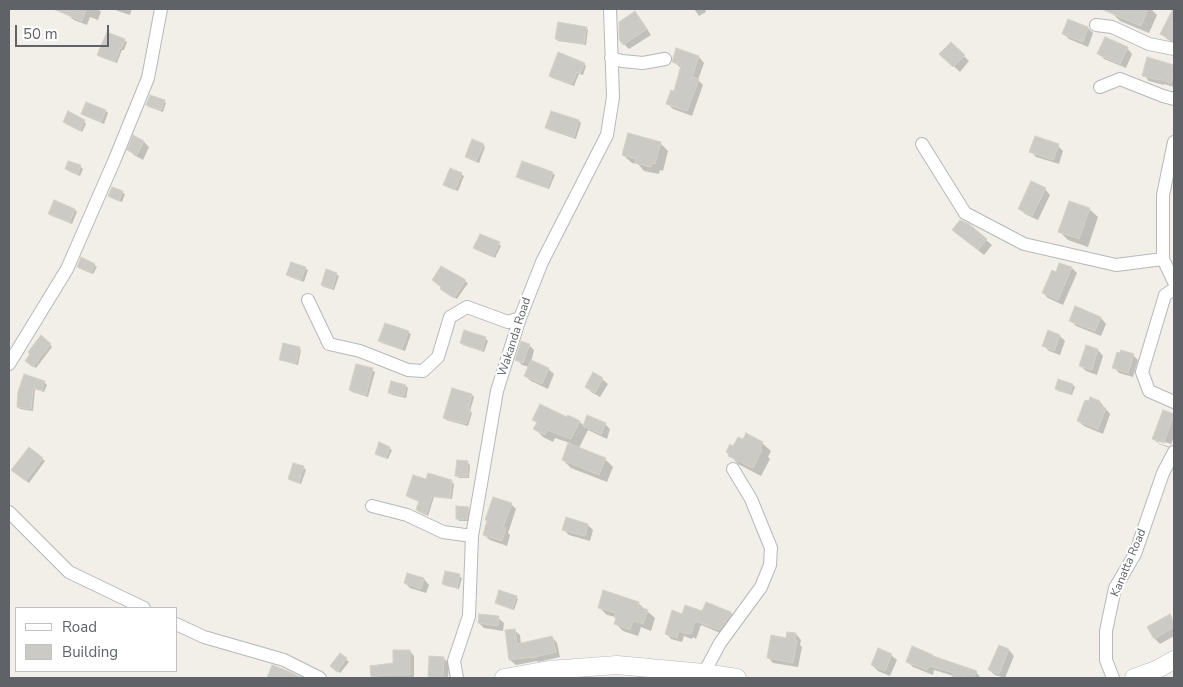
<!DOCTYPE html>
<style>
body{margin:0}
#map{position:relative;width:1183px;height:687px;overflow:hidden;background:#f1efe8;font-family:"Nunito Sans",sans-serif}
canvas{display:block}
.frame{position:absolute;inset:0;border:10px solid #5f6368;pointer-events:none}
.legend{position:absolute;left:15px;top:607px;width:162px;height:65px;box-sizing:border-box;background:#fff;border:1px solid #bfc1c3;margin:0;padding:6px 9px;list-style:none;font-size:15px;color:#5f6368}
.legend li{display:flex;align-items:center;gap:10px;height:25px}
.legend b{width:25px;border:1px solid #bfc1c3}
.scale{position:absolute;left:15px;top:25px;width:94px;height:22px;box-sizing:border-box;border:2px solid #5f6368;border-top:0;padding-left:6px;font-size:15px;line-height:18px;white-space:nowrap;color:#5f6368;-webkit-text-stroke:4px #fff;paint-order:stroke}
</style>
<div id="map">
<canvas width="1183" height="687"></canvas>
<div class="frame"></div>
<ul class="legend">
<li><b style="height:6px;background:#fff"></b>Road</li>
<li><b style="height:14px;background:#cccac5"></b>Building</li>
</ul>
<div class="scale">50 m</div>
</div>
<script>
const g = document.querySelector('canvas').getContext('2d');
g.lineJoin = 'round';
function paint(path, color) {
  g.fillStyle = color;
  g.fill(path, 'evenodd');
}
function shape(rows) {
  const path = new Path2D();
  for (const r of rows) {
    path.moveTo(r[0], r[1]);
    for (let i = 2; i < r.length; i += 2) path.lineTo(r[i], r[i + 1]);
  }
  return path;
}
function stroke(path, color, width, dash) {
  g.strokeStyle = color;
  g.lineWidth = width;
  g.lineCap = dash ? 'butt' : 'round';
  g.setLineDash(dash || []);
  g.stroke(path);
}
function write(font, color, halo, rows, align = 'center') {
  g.font = font + ' "Nunito Sans",sans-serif';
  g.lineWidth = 4;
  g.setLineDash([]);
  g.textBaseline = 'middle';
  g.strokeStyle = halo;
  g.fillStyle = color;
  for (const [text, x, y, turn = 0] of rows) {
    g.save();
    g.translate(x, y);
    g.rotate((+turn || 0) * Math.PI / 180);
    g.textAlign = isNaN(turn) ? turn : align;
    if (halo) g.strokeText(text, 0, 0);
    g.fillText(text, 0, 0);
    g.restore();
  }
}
paint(shape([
 [61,9,98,9,101,12,98,20,90,17,87,25,74,20],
 [112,9,132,9,130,15],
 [694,9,705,9,706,12,699,16],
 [1114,9,1151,9,1157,15,1149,33,1120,21,1112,13],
 [635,12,640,18,651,35,629,49,624,44],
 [1173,12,1174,13,1174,43,1167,39,1161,33],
 [586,28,588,30,586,45,558,41,556,38],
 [1088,28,1093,33,1088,47,1069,39,1064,34],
 [124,40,127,42,124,50,122,50,117,63,100,57,98,55],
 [951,44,969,61,960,72,941,54],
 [1127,48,1132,54,1126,68,1104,59,1099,53],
 [677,50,699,57,704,63,698,80,703,85,692,116,673,109,667,103,675,93,681,68,674,62],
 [1148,59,1174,66,1174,87,1164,84,1164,85,1149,81,1144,75],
 [584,64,586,66,583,75,579,74,574,86,552,78,550,76],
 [164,101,166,103,163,112,149,107,147,105],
 [106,111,108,113,104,124,85,116,83,114],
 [552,112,579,121,581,123,576,139,549,130,547,127],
 [84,121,86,124,82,132,64,122],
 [134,137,144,142,149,147,143,160,134,155,129,150],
 [660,143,668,151,663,171,660,170,659,174,644,171,638,164,632,163,623,155],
 [483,145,485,147,479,163,469,159,466,156],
 [1058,146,1063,151,1059,164,1036,157,1031,151],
 [80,166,83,169,80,176,68,171,66,169],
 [552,173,555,175,549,189,520,179,518,176],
 [461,174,464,176,458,191,447,187,445,185],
 [1045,189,1050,195,1038,220,1025,214,1020,209],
 [122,192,125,194,122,202,111,198,109,196],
 [1089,209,1098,217,1088,247,1068,240,1060,232],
 [75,210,77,212,72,224,52,216,50,213],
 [969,225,992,245,984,255,959,235],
 [499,244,501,246,495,258,477,250,475,248],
 [1059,264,1072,268,1077,273,1063,305,1048,298,1043,293,1056,273],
 [94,265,97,267,93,274,81,269,78,266],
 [305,268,308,270,304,282,290,277,288,274],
 [441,268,468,283,457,299,444,291],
 [336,274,339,276,334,290,324,287,322,285],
 [1076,308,1101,318,1106,324,1101,336,1076,326,1071,320],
 [408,332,411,334,405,351,382,343,380,341],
 [465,332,486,339,488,341,484,352,463,345,461,343],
 [1060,336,1065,341,1060,355,1049,351,1044,346],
 [50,344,52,347,36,368,29,363],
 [529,345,534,350,531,362,548,369,554,374,548,389,531,381,525,376,529,367,522,365,517,360],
 [1087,347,1098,350,1103,356,1097,375,1086,371,1081,366],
 [299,348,301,350,298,365,283,361,281,359],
 [1133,355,1138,360,1133,377,1119,373,1114,367],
 [372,370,375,372,368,397,352,392,350,390],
 [602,379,608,384,600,397,591,392,586,386],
 [44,382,47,385,44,392,35,389,33,411,20,409,18,407,20,392],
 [1073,385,1075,387,1072,395,1058,391,1056,389],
 [406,386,408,388,406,398,392,395,389,392],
 [472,395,474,397,470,411,472,413,468,426,446,420,444,417],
 [1100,402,1110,414,1103,434,1084,426,1078,421],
 [1164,411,1174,415,1174,436,1170,448,1159,444,1154,439],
 [1158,440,1171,444,1170,447,1158,443],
 [569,416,580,422,584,426,605,424,610,429,607,439,588,430,579,448,605,459,613,467,607,482,571,468,563,460,570,443,555,438,553,442,543,437,535,429,538,423,534,420,567,419],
 [762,443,771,451,768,457,770,459,761,476,738,464,730,455,734,447],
 [389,448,392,450,388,459,379,456,376,453],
 [29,449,45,461,29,483,15,473],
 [467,462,470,465,469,478,459,478,457,475],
 [303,467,306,470,301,484,292,481,289,479],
 [427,480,451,481,454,484,452,499,434,497,428,516,418,510,420,502,410,498,407,496],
 [511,504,516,509,508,533,510,535,507,546,490,540,484,535,488,522,487,520],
 [468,508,471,510,469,521,459,521,457,518],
 [588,525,593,530,590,541,569,535,564,530],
 [408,574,424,579,429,585,426,593,410,588,405,583],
 [459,576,462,578,459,589,446,586,443,584],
 [516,597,518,599,514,610,499,605,496,603],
 [638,603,655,618,651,631,641,627,638,636,623,631,616,624,617,619,616,617,607,615,600,608],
 [703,613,731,613,736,618,725,635,701,625,696,639,693,637,692,639,684,636,682,642,671,639,666,633,683,615],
 [1170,617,1174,621,1174,636,1160,644,1155,639],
 [498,618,504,623,503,631,484,628,479,623],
 [514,630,520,635,521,645,552,637,557,643,560,657,538,662,537,661,516,665,510,660],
 [796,634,801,640,800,645,802,647,798,667,773,663,768,657,787,639],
 [999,646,1009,650,1014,656,1005,678,995,675,989,670],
 [410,651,414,656,414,678,374,678,373,676,395,664],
 [340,654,349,662,340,673,331,665],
 [891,655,897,660,890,676,878,671,872,665],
 [443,658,449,663,448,678,431,678,429,677],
 [936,659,976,672,981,678,954,678,954,676,934,670,933,675,913,667,908,662]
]), '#0003');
const building = shape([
 [53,9,86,9,82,21,53,9],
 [1101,9,1148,9,1141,26,1101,9],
 [1173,9,1174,9,1174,41,1160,34,1173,9],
 [635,11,647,29,623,45,619,39,619,22,635,11],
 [1068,19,1088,27,1083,42,1062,34,1068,19],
 [558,22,587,27,584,44,555,39,558,22],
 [107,32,125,39,121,49,120,48,115,62,97,55,107,32],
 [1105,37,1128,47,1120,64,1097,54,1105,37],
 [951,42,965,55,953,67,939,54,951,42],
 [676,48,699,56,692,77,699,79,687,111,666,104,671,90,674,91,681,65,672,62,676,48],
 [558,52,585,63,580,74,577,72,572,84,549,76,558,52],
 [1147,57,1174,65,1174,74,1171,83,1159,79,1159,80,1142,76,1147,57],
 [150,95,165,100,161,110,146,105,150,95],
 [86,102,106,110,101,122,81,114,86,102],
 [68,111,85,120,80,131,63,122,68,111],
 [551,111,579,120,574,137,545,128,551,111],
 [628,133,661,142,655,164,652,163,651,167,635,163,636,159,622,155,628,133],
 [133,135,144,141,137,155,127,150,133,135],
 [1035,136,1059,144,1053,160,1029,152,1035,136],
 [472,139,484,144,476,161,465,157,472,139],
 [68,161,81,165,78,174,65,169,68,161],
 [522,161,553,172,547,188,516,177,522,161],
 [450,168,462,173,455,190,443,185,450,168],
 [1031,181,1046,188,1032,216,1018,209,1031,181],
 [112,187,123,191,119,201,108,196,112,187],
 [54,200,75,209,70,222,48,214,54,200],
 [1069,201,1090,208,1079,239,1058,232,1069,201],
 [960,220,969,224,987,239,978,250,952,230,960,220],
 [480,234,500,242,493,257,473,248,480,234],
 [81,257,95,264,91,273,77,267,81,257],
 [291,262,306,267,301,280,286,275,291,262],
 [1059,263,1072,267,1058,300,1042,293,1052,270,1056,272,1059,263],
 [441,266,466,280,454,298,440,289,441,287,432,280,441,266],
 [326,269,337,273,332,289,321,285,326,269],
 [1075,306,1101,317,1095,331,1069,321,1075,306],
 [385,323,409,331,402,349,378,341,385,323],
 [464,330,486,337,482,351,460,343,464,330],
 [1048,330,1060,335,1054,351,1042,346,1048,330],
 [41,335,51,344,33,367,25,361,30,354,28,352,41,335],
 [521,341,530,344,523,363,515,360,521,341],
 [283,343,300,347,296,363,279,360,283,343],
 [1086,345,1098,349,1092,370,1079,366,1086,345],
 [1121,350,1134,354,1128,373,1112,368,1117,352,1120,353,1121,350],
 [531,360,549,368,542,384,524,376,531,360],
 [356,364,373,368,366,395,349,390,356,364],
 [593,372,603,378,595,393,585,387,593,372],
 [24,374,45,381,42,391,33,388,31,409,17,407,18,392,24,374],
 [1058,379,1073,384,1070,394,1055,389,1058,379],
 [391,381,406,385,404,396,388,393,391,381],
 [452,388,472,394,468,409,471,410,466,424,443,418,452,388],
 [1090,397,1100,401,1099,405,1106,408,1098,429,1077,421,1085,400,1089,401,1090,397],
 [540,404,567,417,568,415,580,421,571,439,547,430,545,435,533,429,537,422,532,420,540,404],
 [1163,410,1174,414,1164,443,1152,439,1163,410],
 [587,415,606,423,601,434,583,426,587,415],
 [746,433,763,442,760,448,762,450,753,468,728,456,729,454,726,452,730,444,733,446,738,437,743,439,746,433],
 [379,442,390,447,386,458,375,454,379,442],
 [568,443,606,458,599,475,562,460,568,443],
 [29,447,43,458,26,481,11,470,29,447],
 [457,460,468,461,467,477,455,476,457,460],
 [293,463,304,466,299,483,288,479,293,463],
 [428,473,452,480,450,498,432,496,426,515,416,510,419,500,406,496,413,475,426,479,428,473],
 [493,497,512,503,503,528,506,528,502,541,483,535,487,520,485,520,493,497],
 [456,506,469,507,467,519,456,519,456,506],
 [566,517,588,524,585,536,562,530,566,517],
 [445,571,460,574,457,588,442,584,445,571],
 [407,573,424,578,421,589,404,583,407,573],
 [499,590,517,596,512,609,495,603,499,590],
 [603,590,639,602,638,606,648,610,643,624,633,621,630,630,614,624,616,618,614,617,616,613,598,608,603,590],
 [706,602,731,612,730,616,719,630,695,621,691,634,687,633,687,634,679,631,677,638,665,634,672,610,682,614,685,605,702,611,706,602],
 [479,614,499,616,498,626,478,623,479,614],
 [1170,614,1174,623,1174,627,1154,639,1147,627,1170,614],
 [515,629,517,644,552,636,556,652,531,658,531,657,509,660,505,630,515,629],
 [787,632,796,633,795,640,797,640,793,663,767,658,771,635,786,638,787,632],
 [999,645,1009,649,999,674,988,670,999,645],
 [912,646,933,655,933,656,977,671,974,678,969,678,963,676,962,678,952,678,954,673,929,666,927,670,906,662,912,646],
 [878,648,892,654,885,671,871,665,878,648],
 [393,650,410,650,410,675,386,675,371,677,370,666,393,663,393,650],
 [340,653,347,658,337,672,330,666,340,653],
 [429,656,444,657,443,678,428,677,429,656],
 [272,665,288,671,302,678,267,678,272,665]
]);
paint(building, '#cccac5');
stroke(building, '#d6d1c6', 1);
const street = shape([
 [1096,25,1112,27,1149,44,1174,49],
 [611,58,622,61,643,63,665,59],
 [1100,87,1120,79,1163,96,1174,99],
 [1174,142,1163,195,1163,259,1174,282],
 [922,144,965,213,1024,244,1116,265,1163,259],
 [1174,289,1165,295,1142,372,1149,391,1174,402],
 [308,300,329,344,360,351,408,370,423,371,438,357,450,317,467,307,508,322,520,318],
 [9,364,67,269,115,159,148,78,161,9],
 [372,506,407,515,443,532,472,536],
 [9,512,69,572,144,608],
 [176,624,204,637,284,660,320,678],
 [704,673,720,643,761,587,770,565,771,548,751,499,733,469],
 [457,678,454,661,469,616,472,536,497,391,520,318,542,262,607,135,613,97,610,9],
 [1113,678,1106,660,1106,631,1115,588,1135,554,1163,473,1174,452]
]);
const secondary = shape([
 [504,678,549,670,617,665,704,673,737,678],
 [1134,678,1156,670,1174,660]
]);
stroke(street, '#b5b8bc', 14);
stroke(secondary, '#b6babf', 19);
stroke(street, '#fff', 12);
stroke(secondary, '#fff', 18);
write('12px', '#5f6368', '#fff', [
 ["Wakanda Road",515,337,-72],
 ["Kanatta Road",1129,563,-67]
]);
</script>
